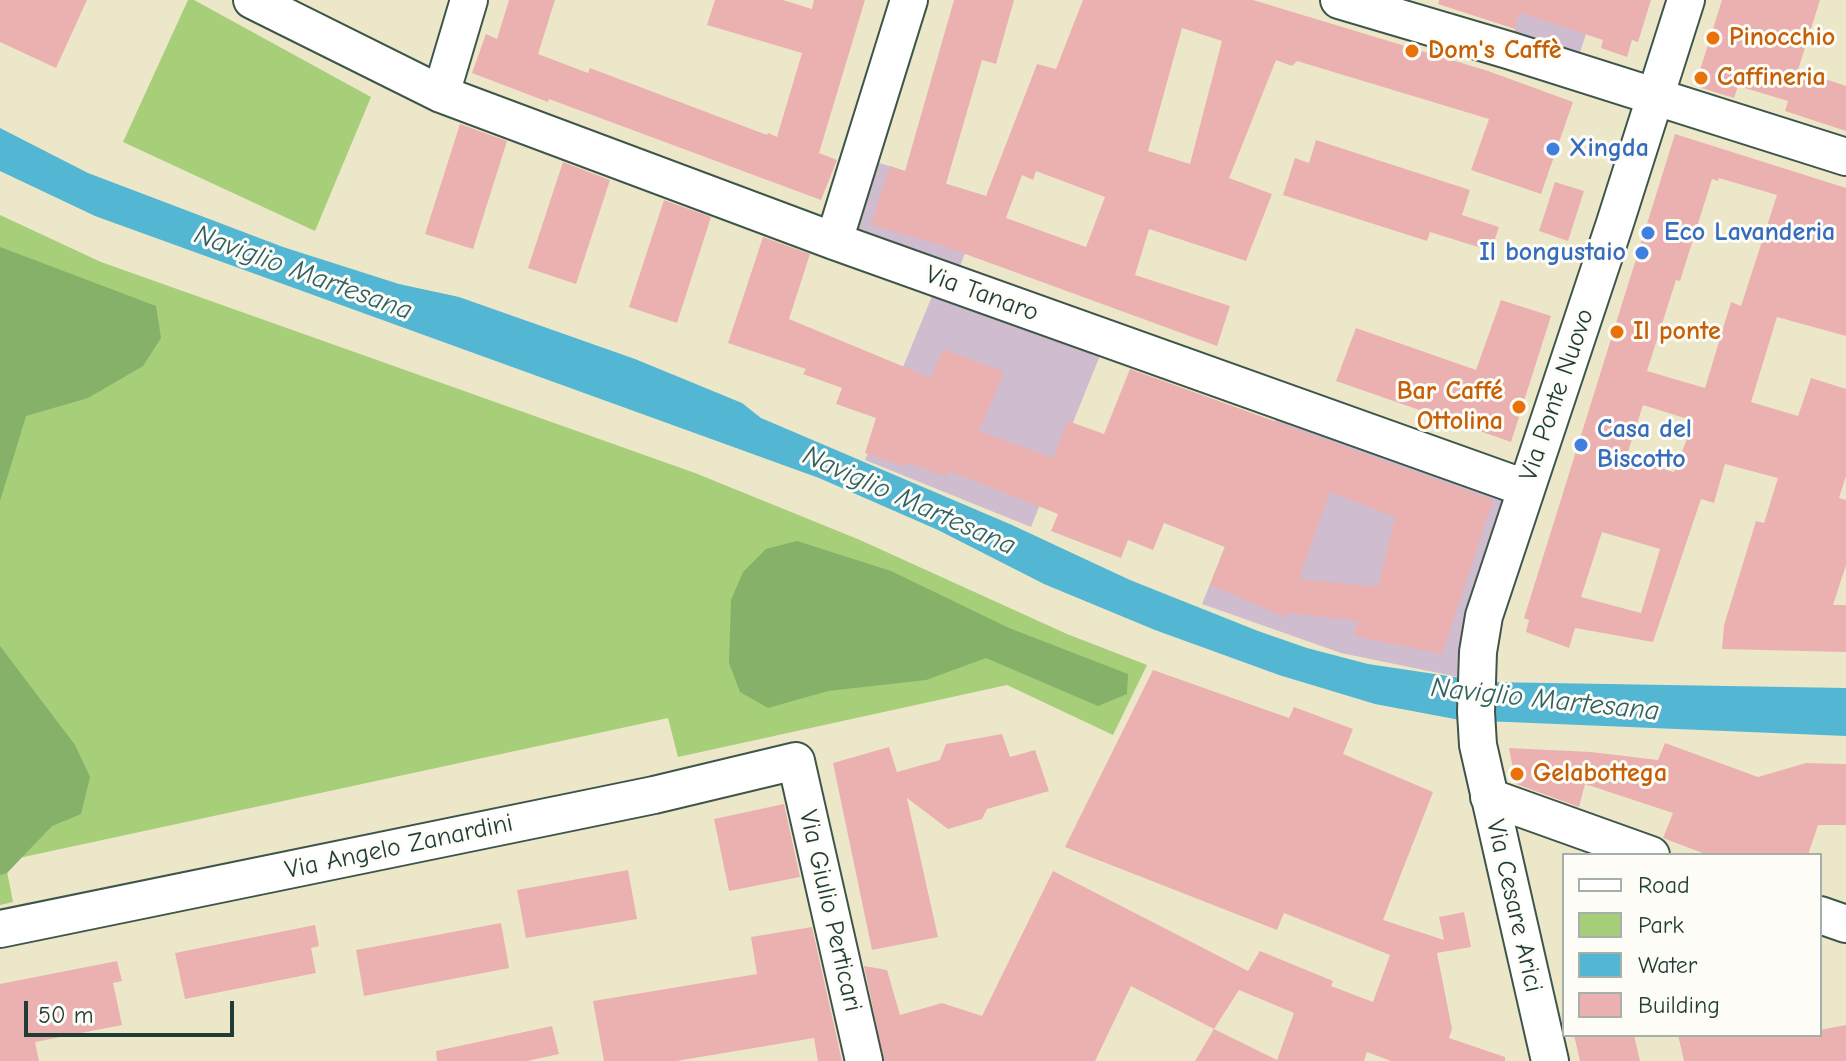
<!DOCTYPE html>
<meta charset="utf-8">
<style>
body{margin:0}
#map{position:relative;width:1846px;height:1061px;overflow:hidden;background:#ede7c9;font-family:"Comic Neue",sans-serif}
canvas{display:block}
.legend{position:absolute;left:1562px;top:853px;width:260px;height:184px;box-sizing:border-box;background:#fdfcf7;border:2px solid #a4b0a9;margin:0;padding:10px 14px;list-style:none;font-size:24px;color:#1f3d34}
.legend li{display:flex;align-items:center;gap:16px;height:40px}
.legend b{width:40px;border:2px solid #a4b0a9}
.scale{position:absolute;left:24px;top:1001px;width:210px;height:36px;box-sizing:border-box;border:4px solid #1f3d34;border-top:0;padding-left:10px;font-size:24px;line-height:28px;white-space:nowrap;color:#1f3d34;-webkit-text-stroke:6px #fdfcf7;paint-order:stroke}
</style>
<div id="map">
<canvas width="1846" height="1061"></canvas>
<ul class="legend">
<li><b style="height:10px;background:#fff"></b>Road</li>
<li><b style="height:22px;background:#a7ce78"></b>Park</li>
<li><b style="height:22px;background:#53b6d2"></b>Water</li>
<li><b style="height:22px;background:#ebb1b0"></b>Building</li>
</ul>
<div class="scale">50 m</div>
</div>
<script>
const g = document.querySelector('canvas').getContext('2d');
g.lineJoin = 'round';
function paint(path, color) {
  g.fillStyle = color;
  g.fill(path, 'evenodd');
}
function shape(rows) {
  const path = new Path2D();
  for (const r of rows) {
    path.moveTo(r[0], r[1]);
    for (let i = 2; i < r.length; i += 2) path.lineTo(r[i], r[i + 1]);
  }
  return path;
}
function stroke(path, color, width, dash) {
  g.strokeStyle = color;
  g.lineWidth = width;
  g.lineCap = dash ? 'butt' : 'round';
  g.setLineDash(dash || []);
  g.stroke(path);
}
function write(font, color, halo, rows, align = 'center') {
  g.font = font + ' "Comic Neue",sans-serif';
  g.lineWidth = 6;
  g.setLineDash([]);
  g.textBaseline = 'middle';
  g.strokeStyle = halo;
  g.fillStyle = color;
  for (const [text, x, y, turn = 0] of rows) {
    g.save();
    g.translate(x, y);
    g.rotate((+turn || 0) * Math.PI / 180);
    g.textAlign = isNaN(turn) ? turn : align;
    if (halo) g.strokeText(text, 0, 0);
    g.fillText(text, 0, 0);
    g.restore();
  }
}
paint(shape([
 [1524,0,1597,0,1574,71,1508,50],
 [860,157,986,196,954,283,1107,338,1031,527,865,460,939,279,834,241],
 [1283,401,1525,488,1468,613,1463,634,1458,677,1341,653,1202,604]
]), '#cfbdcf');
paint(shape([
 [188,0,194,0,371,97,315,231,123,142],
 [0,215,101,262,695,473,860,540,1067,634,1147,665,1113,735,1007,685,678,757,668,718,5,861,13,902,0,905]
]), '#a7ce78');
paint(shape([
 [0,247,156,306,161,338,143,366,88,398,26,416,0,501],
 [797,541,891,571,1009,628,1128,674,1127,694,1098,706,986,658,926,680,828,691,768,708,740,692,729,663,731,600,743,572,766,549],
 [0,646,75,745,90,777,81,814,52,826,7,873,0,875]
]), '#85b168');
paint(shape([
 [0,128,88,173,283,247,399,284,459,297,635,359,742,403,761,418,1012,525,1130,580,1258,631,1307,648,1368,664,1488,682,1846,688,1846,736,1460,720,1375,704,1279,675,1155,630,1044,584,938,530,819,478,95,216,0,171]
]), '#53b6d2');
paint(shape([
 [0,0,87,0,56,68,0,42],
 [509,0,555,0,538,54,588,73,590,68,767,135,768,133,777,137,802,53,707,25,715,0,783,0,812,9,814,0,865,0,819,153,837,160,821,200,549,99,548,102,472,73,486,34,497,39],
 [954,0,1014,0,996,64,982,60,946,184,986,196,1037,64,1056,69,1083,0,1253,0,1488,71,1573,102,1541,194,1471,170,1489,119,1297,61,1292,66,1276,60,1229,178,1272,194,1246,261,1149,229,1135,275,1230,306,1217,346,938,244,871,225,890,166,905,171],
 [1182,28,1222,41,1190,164,1148,151],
 [1036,171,1105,197,1086,247,1006,218,1022,175,1033,180],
 [1439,0,1651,0,1638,42,1632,40,1627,57,1601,48,1603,40,1520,13,1515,29,1438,4],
 [1722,0,1820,0,1798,70,1846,86,1846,131,1785,111,1788,101,1738,86,1734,98,1695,86],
 [460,124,507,141,473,249,425,234],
 [1675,134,1846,188,1846,336,1777,317,1751,402,1798,416,1811,378,1846,389,1846,476,1839,498,1846,500,1846,565,1833,605,1846,605,1846,652,1722,649,1724,625,1756,521,1764,523,1778,478,1725,464,1714,503,1701,499,1653,642,1575,628,1569,648,1526,632,1529,620,1524,618],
 [1719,178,1777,195,1741,306,1731,302,1705,388,1647,371,1676,280,1680,281,1712,179,1718,181],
 [1643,405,1694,421,1674,472,1626,458],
 [1602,532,1660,549,1641,613,1581,597],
 [1316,140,1470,190,1462,215,1499,227,1491,251,1430,232,1427,241,1283,195,1295,158,1309,163],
 [563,162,610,180,576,284,528,268],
 [1555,182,1584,191,1568,241,1539,231],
 [664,200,711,217,677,323,629,307],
 [763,237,810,254,789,319,931,378,943,349,1004,372,979,431,1053,458,1068,421,1104,434,1130,369,1493,500,1442,654,1354,636,1358,621,1287,613,1285,617,1210,585,1225,547,1164,523,1153,550,1128,540,1121,558,1051,531,1058,514,949,471,947,477,906,462,905,467,865,453,876,418,836,404,842,388,803,374,806,369,728,343],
 [1330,492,1395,517,1378,587,1299,579],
 [1501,300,1551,316,1511,442,1336,381,1356,328,1476,370],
 [1153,670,1289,718,1294,707,1353,729,1343,754,1433,792,1383,920,1444,940,1439,917,1464,912,1471,947,1437,953,1452,1029,1449,1038,1505,1057,1505,1061,1391,1061,1367,1052,1364,1061,1195,1061,1214,1029,1131,986,1095,1061,884,1061,864,966,887,970,900,1015,942,1003,982,1016,1053,871,1248,971,1260,951,1333,981,1331,986,1373,1002,1390,955,1284,913,1277,930,1065,847],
 [1239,990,1294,1013,1277,1060,1214,1029],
 [1002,734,1010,757,1035,750,1049,791,987,809,982,819,948,829,907,798,938,937,872,950,833,763,889,747,897,772,940,760,946,744],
 [1665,743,1758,777,1806,763,1846,764,1846,825,1818,825,1808,855,1708,855,1663,838,1673,813,1585,784,1579,807,1516,784,1509,748,1591,752,1658,760],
 [784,804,800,877,729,891,714,819],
 [628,870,637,919,526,938,517,890],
 [501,923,509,968,364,996,356,950],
 [315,925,319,946,311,948,316,973,185,999,175,953],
 [812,927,842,1061,818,1061,814,1038,676,1061,604,1061,593,1001,757,974,751,937],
 [117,961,122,981,113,983,122,1025,35,1042,39,1061,0,1061,0,984],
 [1846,1025,1846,1061,1684,1061,1678,1035,1820,1035,1820,1030],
 [552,1026,559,1054,527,1061,437,1061,436,1051],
 [1574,1035,1634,1035,1640,1061,1580,1061]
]), '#ebb1b0');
const minor = shape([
 [252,0,441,94,834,241,1525,488],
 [1339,0,1508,50,1846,157],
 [441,94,469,0],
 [834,241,909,0],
 [1489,797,1651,855],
 [1820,915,1846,924],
 [0,929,654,795,796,761,864,1061],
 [1550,1061,1478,745,1476,712,1478,652,1484,616,1615,223,1686,0]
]);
stroke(minor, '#3e564a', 40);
stroke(minor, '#fff', 36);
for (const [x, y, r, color] of [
 [1713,38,8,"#e8710a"],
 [1412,51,8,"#e8710a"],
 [1701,78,8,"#e8710a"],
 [1553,149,8,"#3f7fe0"],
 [1648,233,8,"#3f7fe0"],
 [1642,253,8,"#3f7fe0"],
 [1617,332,8,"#e8710a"],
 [1519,407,8,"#e8710a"],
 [1581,445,8,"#3f7fe0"],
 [1517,774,8,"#e8710a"]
]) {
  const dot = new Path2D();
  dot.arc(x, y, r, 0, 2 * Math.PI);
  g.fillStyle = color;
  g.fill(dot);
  stroke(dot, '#fdfcf7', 3);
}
write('bold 26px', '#c56008', '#fdfcf7', [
 ["Pinocchio",1729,38],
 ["Dom's Caffè",1428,51],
 ["Caffineria",1717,78],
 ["Il ponte",1633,332],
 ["Bar Caffé",1503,392,"right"],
 ["Ottolina",1503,422,"right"],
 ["Gelabottega",1533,774]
], 'left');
write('bold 26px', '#366cbe', '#fdfcf7', [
 ["Xingda",1569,149],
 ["Eco Lavanderia",1664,233],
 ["Il bongustaio",1626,253,"right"],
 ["Casa del",1597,430],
 ["Biscotto",1597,460]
], 'left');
write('26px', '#1f3d34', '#fdfcf7', [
 ["Via Tanaro",982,294,20],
 ["Via Ponte Nuovo",1557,395,-71],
 ["Via Angelo Zanardini",399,847,-12],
 ["Via Cesare Arici",1514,906,77],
 ["Via Giulio Perticari",830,911,77]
]);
write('italic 28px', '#2f6163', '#fdfcf7', [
 ["Naviglio Martesana",303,273,20],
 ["Naviglio Martesana",909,501,24],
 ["Naviglio Martesana",1545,700,6]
]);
</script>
